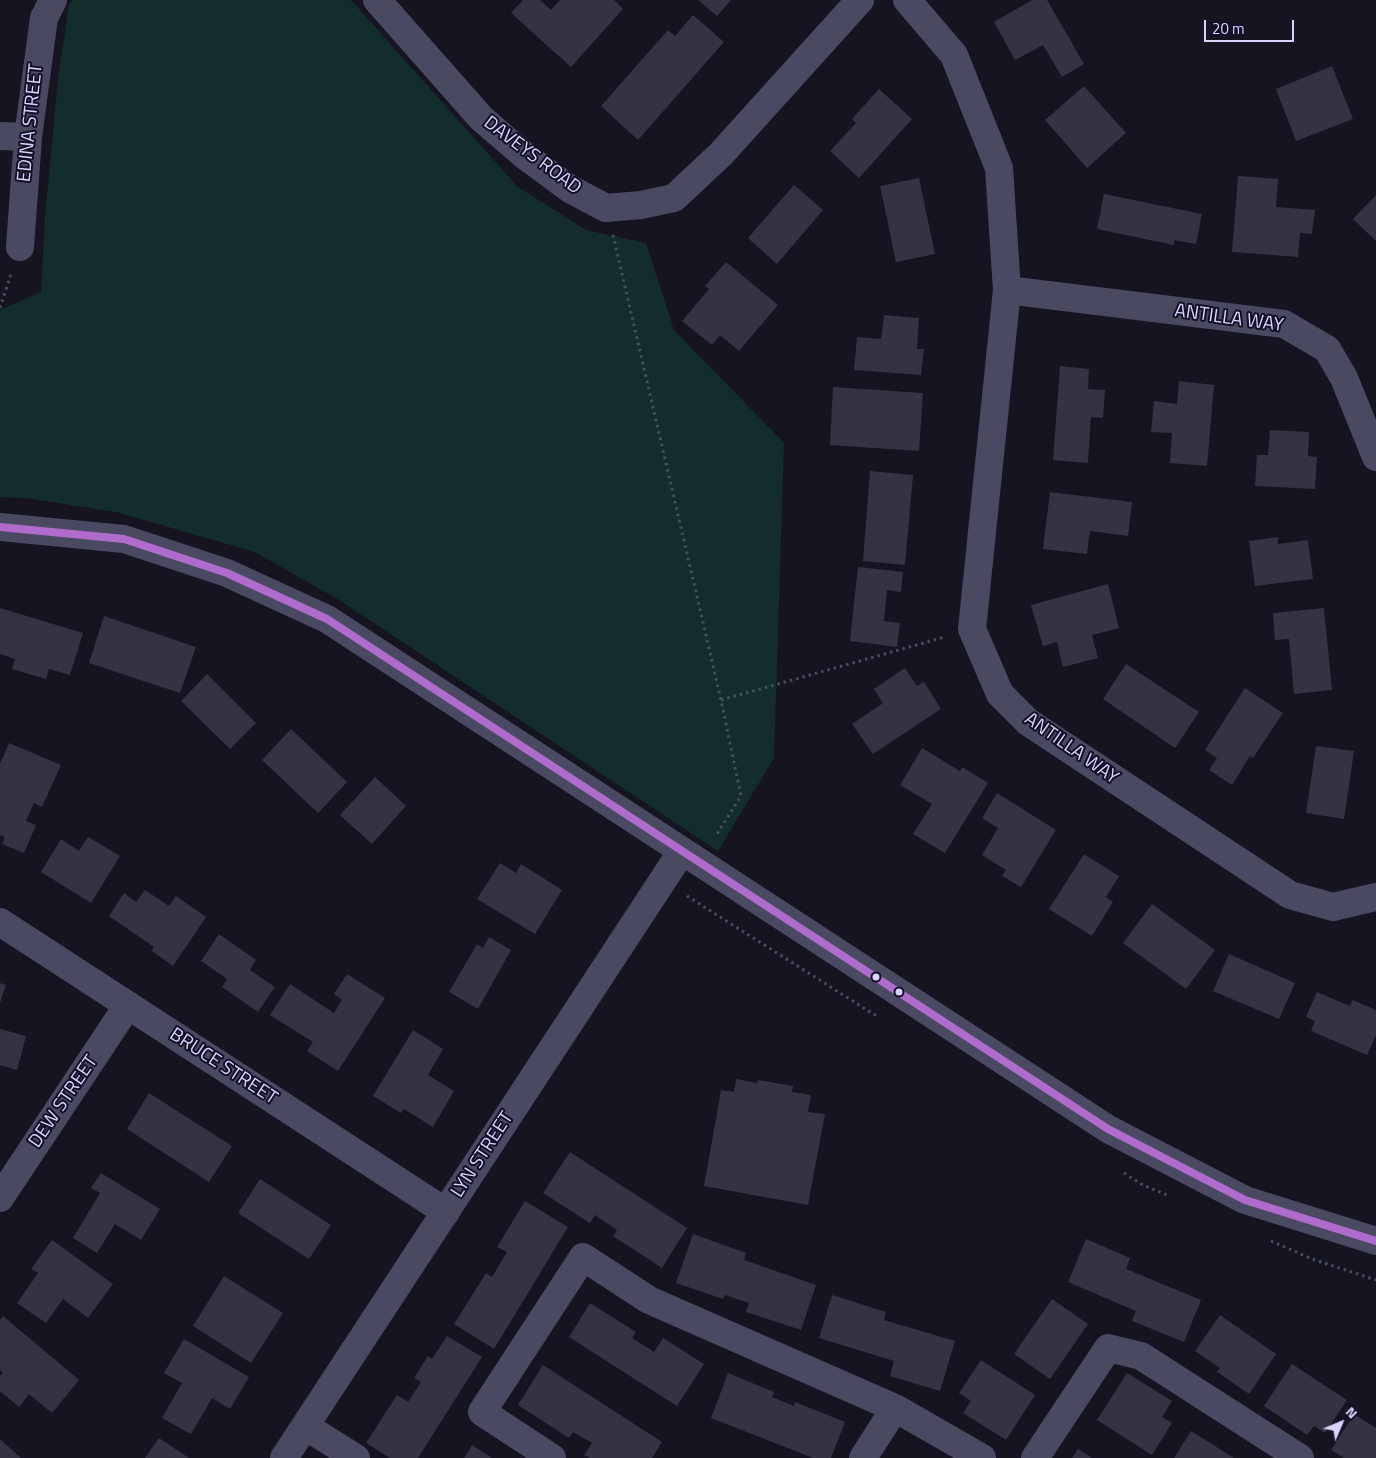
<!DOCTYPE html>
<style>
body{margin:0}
#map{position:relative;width:1376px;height:1458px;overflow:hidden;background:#161421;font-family:"Titillium Web",sans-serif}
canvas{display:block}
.north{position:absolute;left:1316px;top:1398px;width:50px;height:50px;-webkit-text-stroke:4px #130f26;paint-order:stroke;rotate:45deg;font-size:14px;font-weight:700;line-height:20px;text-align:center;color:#d9d4ff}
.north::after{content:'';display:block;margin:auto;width:18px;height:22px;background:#d9d4ff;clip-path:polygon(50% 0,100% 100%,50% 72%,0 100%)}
.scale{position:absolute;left:1204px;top:20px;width:90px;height:22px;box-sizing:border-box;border:2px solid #d9d4ff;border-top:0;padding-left:6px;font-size:15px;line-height:18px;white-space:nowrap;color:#d9d4ff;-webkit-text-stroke:4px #130f26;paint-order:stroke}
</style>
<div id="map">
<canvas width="1376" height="1458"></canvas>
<div class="north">N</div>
<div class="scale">20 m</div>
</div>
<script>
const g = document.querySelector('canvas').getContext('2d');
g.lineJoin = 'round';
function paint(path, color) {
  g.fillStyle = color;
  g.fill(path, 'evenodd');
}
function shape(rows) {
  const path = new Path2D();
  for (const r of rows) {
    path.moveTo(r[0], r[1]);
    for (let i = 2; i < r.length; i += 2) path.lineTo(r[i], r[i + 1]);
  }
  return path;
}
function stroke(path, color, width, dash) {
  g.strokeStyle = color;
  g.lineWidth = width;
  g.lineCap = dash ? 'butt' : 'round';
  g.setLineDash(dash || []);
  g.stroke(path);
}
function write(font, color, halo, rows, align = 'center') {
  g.font = font + ' "Titillium Web",sans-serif';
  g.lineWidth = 4;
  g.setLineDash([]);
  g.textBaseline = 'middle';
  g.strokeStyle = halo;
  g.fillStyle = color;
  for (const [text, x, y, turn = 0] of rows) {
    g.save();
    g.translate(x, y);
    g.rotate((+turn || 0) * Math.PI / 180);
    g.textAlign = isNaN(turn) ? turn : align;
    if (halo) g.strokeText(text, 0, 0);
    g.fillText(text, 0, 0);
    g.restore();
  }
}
paint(shape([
 [72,0,351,0,518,187,586,230,646,243,674,330,784,443,774,758,718,851,339,600,255,552,116,512,25,498,0,497,0,310,41,292,45,216,58,79,69,5]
]), '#132c2d');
paint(shape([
 [523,0,540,0,551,10,560,0,614,0,623,9,571,67,511,13],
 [698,0,731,0,717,16],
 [1032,0,1047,0,1084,64,1062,77,1043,45,1015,60,994,22],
 [693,15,724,42,638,140,601,106,668,30,675,36],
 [1332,66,1353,119,1296,141,1276,89],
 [1084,86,1126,133,1087,168,1045,120],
 [879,89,912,119,859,178,830,151,856,123,852,119],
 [1238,176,1278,179,1276,207,1315,210,1312,234,1300,233,1298,257,1232,252],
 [919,178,935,254,896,262,880,186],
 [794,185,823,210,777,264,748,238],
 [1104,194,1202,214,1196,244,1174,240,1174,245,1097,229],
 [1376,195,1376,241,1353,219],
 [726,262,778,305,739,351,720,335,712,345,682,321,709,289,705,286],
 [884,315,919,318,917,349,924,349,921,375,854,370,857,337,881,339],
 [1060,366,1089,369,1088,389,1105,390,1103,418,1091,417,1088,463,1053,460],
 [1179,381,1214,385,1207,466,1170,463,1172,433,1151,432,1154,401,1177,404],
 [833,387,923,393,919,451,830,445],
 [1270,430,1309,432,1308,456,1317,457,1315,489,1255,486,1257,455,1268,455],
 [870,471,913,475,905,565,863,561],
 [1050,492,1132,502,1128,536,1090,531,1087,554,1043,549],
 [1278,537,1278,544,1308,540,1313,579,1255,586,1249,541],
 [858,567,903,572,901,592,887,590,884,621,900,623,897,647,850,641],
 [1108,584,1119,628,1092,635,1098,658,1063,667,1057,642,1043,646,1031,605],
 [0,608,83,633,70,675,49,669,46,679,12,669,15,659,0,654],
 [1324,608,1332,690,1294,694,1289,639,1275,640,1273,613],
 [104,616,196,647,180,693,89,663],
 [1126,664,1199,712,1175,748,1103,699],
 [905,668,917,686,924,682,941,709,873,754,852,724,883,703,874,689],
 [207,674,256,723,230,749,181,701],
 [1245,688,1283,713,1253,758,1250,756,1232,785,1209,770,1217,758,1205,750],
 [291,729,347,782,318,813,262,760],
 [9,743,61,765,42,807,34,803,26,821,36,825,24,853,2,844,5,837,0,835,0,764],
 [1316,746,1354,751,1344,819,1306,813],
 [922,748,960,771,962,767,988,783,945,853,913,834,932,804,900,785],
 [375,777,406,806,372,844,340,815],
 [997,793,1056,830,1021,887,1002,876,1006,870,982,855,998,828,982,818],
 [88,837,120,856,91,903,41,872,61,839,79,851],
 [1084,854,1119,876,1106,897,1113,902,1092,936,1049,909],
 [500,863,516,873,521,864,562,890,535,934,477,899],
 [145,890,169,906,176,896,206,917,173,966,152,951,154,947,109,916,124,893,136,902],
 [1152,904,1215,950,1186,989,1123,943],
 [219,934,256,960,250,970,275,987,258,1012,222,987,227,979,201,961],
 [489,937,511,950,478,1009,449,992,477,944,483,948],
 [1229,954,1295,983,1279,1019,1213,991],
 [347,974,385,998,338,1071,307,1051,313,1042,270,1015,290,984,334,1013,342,1000,334,994],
 [0,983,6,985,0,1003],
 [1317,992,1350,1006,1353,1000,1376,1010,1376,1035,1367,1055,1311,1031,1315,1021,1306,1017],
 [0,1029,26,1036,17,1070,0,1065],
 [413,1030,443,1049,428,1075,454,1091,433,1127,404,1109,401,1113,373,1096],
 [736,1079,757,1083,758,1080,793,1086,792,1092,811,1095,808,1112,825,1114,808,1205,704,1186,721,1090,734,1092],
 [149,1093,232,1146,209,1182,127,1129],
 [570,1152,687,1228,662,1268,613,1236,617,1230,595,1215,590,1223,543,1193],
 [101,1173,160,1209,141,1240,115,1224,97,1253,73,1238,100,1193,91,1188],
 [260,1179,331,1225,309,1259,238,1213],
 [525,1201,568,1227,494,1349,454,1324,486,1273,492,1277,507,1252,497,1247],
 [693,1234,746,1253,744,1260,816,1285,801,1330,746,1312,749,1303,725,1295,723,1299,676,1283],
 [1086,1239,1130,1258,1126,1269,1201,1300,1184,1342,1132,1321,1136,1311,1068,1282],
 [52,1240,113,1284,88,1318,63,1299,46,1323,17,1303,38,1273,31,1269],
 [224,1276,283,1313,251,1363,193,1326],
 [832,1295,886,1312,884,1320,955,1341,940,1391,890,1376,894,1361,819,1338],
 [1052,1299,1088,1324,1050,1379,1014,1354],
 [590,1303,636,1332,632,1338,654,1352,663,1338,704,1364,677,1406,569,1337],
 [1220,1315,1276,1354,1249,1394,1217,1372,1220,1368,1195,1351],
 [3,1316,79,1380,52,1413,29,1394,19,1407,0,1391,0,1376,3,1373,0,1370,0,1320],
 [447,1336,482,1357,418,1458,390,1458,366,1443,397,1395,408,1402,421,1382,414,1378,428,1356,432,1359],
 [184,1339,249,1377,230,1409,212,1398,191,1434,162,1418,182,1383,164,1373],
 [981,1360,1035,1395,1006,1440,963,1413,971,1401,959,1393],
 [1292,1364,1347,1400,1325,1433,1314,1426,1307,1435,1264,1406],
 [543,1365,662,1442,652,1458,590,1458,584,1455,592,1443,573,1432,569,1438,518,1405],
 [728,1373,774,1392,772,1397,794,1406,795,1402,845,1422,831,1458,813,1458,711,1418],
 [1127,1373,1172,1401,1162,1417,1172,1423,1152,1455,1097,1420],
 [1354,1414,1376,1428,1376,1458,1344,1458,1331,1450],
 [1191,1431,1234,1458,1174,1458],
 [159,1438,189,1458,145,1458],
 [0,1439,21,1458,0,1458],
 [472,1445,492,1458,464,1458],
 [1078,1449,1092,1458,1072,1458]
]), '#343243');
stroke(shape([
 [613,235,721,700,741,796,715,837],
 [0,308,11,274],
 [721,700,945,637],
 [687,896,878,1017],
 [1124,1173,1143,1185,1167,1195],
 [1271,1241,1312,1259,1376,1280]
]), '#44505f', 3, [2.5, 4]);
stroke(shape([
 [377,0,481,118,524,155,570,189,606,208,641,205,674,198,721,154,860,0],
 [907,0,954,55,999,168,1007,290,972,629,1000,694,1028,722,1290,895,1333,907,1376,897],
 [0,136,28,137],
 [20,247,28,137,44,18,53,0],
 [1007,290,1284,324,1327,349,1344,378,1376,457],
 [0,527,124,539,227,573,327,619,1108,1129,1245,1200,1376,1241],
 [0,922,446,1212],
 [0,1198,128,1005],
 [305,1426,356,1458],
 [284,1458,682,851],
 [552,1458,482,1412,583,1257,649,1300,895,1408,982,1458],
 [863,1458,895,1408],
 [1035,1458,1108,1348,1141,1356,1300,1458]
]), '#4a4962', 28);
stroke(shape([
 [0,527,124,539,227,573,327,619,1108,1129,1245,1200,1376,1241]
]), '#b06ccc', 8);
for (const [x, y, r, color] of [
 [876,977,4.5,"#d9d4ff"],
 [899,992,4.5,"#d9d4ff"]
]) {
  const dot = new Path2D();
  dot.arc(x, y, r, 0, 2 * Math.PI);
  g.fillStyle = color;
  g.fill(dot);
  stroke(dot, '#130f26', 2);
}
write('19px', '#d9d4ff', '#130f26', [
 ["EDINA STREET",31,123,-84],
 ["DAVEYS ROAD",532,156,37],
 ["ANTILLA WAY",1229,319,8],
 ["ANTILLA WAY",1071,749,35],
 ["BRUCE STREET",223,1067,33],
 ["DEW STREET",64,1102,-56],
 ["LYN STREET",483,1155,-57]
]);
</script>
